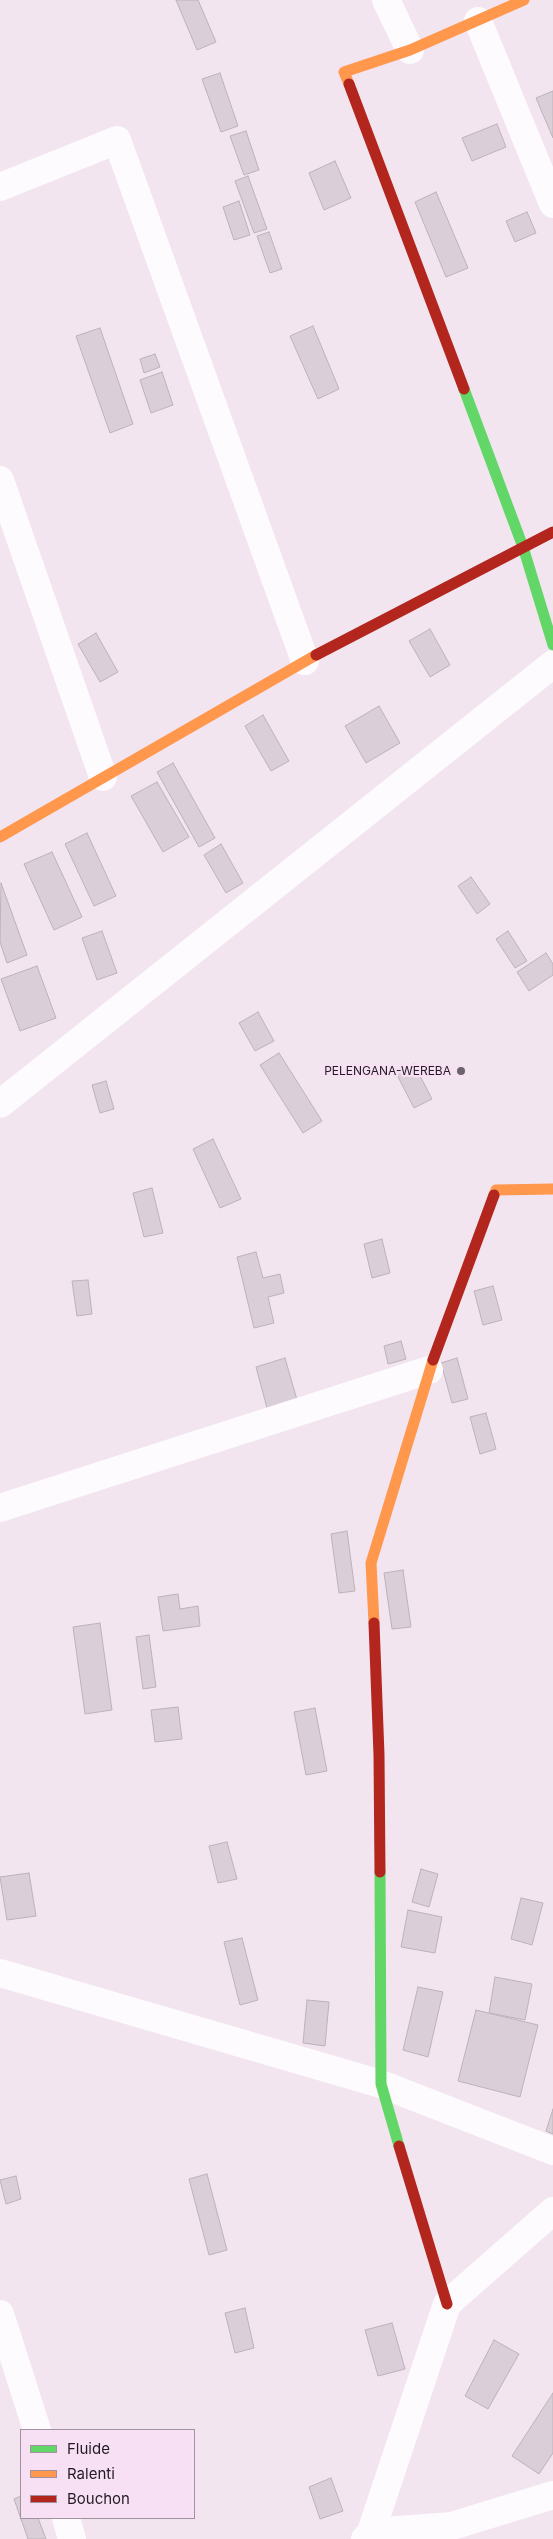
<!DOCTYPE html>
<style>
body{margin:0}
#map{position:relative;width:553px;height:2539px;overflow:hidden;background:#f2e5f0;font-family:Inter,sans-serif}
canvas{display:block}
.legend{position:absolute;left:20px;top:2429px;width:175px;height:90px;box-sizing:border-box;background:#f7e0f4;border:1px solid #a291a0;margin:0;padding:6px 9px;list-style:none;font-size:15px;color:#231b23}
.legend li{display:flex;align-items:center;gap:10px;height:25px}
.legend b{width:25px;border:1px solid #a291a0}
</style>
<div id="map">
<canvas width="553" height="2539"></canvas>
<ul class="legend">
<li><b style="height:6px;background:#63d668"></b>Fluide</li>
<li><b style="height:6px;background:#ff974d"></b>Ralenti</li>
<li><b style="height:6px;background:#b3261e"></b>Bouchon</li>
</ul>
</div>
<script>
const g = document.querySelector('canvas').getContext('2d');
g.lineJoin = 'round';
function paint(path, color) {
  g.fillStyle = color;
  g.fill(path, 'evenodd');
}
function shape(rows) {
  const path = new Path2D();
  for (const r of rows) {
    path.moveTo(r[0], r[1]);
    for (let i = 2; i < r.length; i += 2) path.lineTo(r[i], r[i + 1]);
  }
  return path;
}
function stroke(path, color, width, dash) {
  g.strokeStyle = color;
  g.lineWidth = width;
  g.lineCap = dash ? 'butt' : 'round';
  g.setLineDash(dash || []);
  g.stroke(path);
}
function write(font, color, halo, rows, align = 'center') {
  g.font = font + ' Inter,sans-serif';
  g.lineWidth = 4.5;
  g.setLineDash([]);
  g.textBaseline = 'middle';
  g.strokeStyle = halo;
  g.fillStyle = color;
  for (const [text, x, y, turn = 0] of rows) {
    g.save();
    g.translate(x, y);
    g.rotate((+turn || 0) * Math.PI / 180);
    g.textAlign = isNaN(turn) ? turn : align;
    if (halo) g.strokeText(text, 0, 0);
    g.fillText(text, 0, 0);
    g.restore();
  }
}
const building = shape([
 [176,0,198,0,216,42,197,50,176,0],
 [220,73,238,126,221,132,202,79,220,73],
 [553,91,553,138,536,98,553,91],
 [497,124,506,147,472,161,462,138,497,124],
 [246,131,259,170,244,175,230,136,246,131],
 [335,161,351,198,324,210,309,173,335,161],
 [248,176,267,229,254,233,235,181,248,176],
 [436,192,468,268,446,277,415,202,436,192],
 [239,201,250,235,234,240,223,207,239,201],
 [527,212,536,233,515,242,506,221,527,212],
 [269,232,282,269,270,273,257,236,269,232],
 [313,326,339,389,318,399,290,336,313,326],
 [100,328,133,424,110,433,76,336,100,328],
 [155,354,160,367,144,373,140,359,155,354],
 [162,372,173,405,151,413,140,380,162,372],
 [430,629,450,665,430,677,409,641,430,629],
 [96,633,118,672,100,682,78,644,96,633],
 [379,706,400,743,366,763,345,726,379,706],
 [263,715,289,761,271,771,245,726,263,715],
 [173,763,215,838,199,847,157,772,173,763],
 [157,782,189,837,163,852,131,796,157,782],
 [87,833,116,896,94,906,65,844,87,833],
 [221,844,243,883,226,893,204,855,221,844],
 [52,852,82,917,54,930,24,864,52,852],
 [471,877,490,904,477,914,458,886,471,877],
 [1,883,27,955,7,963,0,942,1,883],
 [102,931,117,973,97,980,82,938,102,931],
 [508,931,527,961,515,968,496,939,508,931],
 [546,953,553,964,553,975,529,991,517,972,546,953],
 [37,966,56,1018,20,1031,1,979,37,966],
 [258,1012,274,1041,255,1051,239,1023,258,1012],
 [279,1053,322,1121,303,1133,260,1065,279,1053],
 [414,1064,432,1099,414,1108,396,1073,414,1064],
 [106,1081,114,1109,100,1113,92,1085,106,1081],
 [213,1139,241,1199,220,1208,193,1149,213,1139],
 [152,1188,163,1233,144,1237,133,1193,152,1188],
 [382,1239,390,1273,372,1278,364,1244,382,1239],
 [256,1252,263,1278,280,1274,284,1293,268,1297,274,1323,254,1328,237,1257,256,1252],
 [88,1280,92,1314,77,1316,72,1281,88,1280],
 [493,1286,502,1320,483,1325,474,1291,493,1286],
 [401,1341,406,1359,388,1364,384,1346,401,1341],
 [285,1358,297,1400,267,1408,256,1367,285,1358],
 [457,1358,468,1399,452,1403,441,1363,457,1358],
 [486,1413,496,1449,480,1454,470,1417,486,1413],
 [347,1531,355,1591,339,1593,331,1534,347,1531],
 [403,1570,411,1627,392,1629,384,1573,403,1570],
 [178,1594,180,1609,198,1606,200,1626,163,1631,158,1597,178,1594],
 [100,1623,112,1710,85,1714,73,1627,100,1623],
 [149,1635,156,1687,143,1689,136,1637,149,1635],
 [178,1707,182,1739,155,1742,151,1710,178,1707],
 [315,1708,327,1771,306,1775,294,1712,315,1708],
 [227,1842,237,1879,218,1883,209,1846,227,1842],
 [421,1869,438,1874,429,1907,412,1902,421,1869],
 [29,1873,36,1916,7,1920,0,1877,29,1873],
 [521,1898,543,1903,532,1945,511,1939,521,1898],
 [408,1910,442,1917,435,1953,401,1947,408,1910],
 [242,1938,258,2000,240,2005,224,1942,242,1938],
 [495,1977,532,1984,525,2020,489,2013,495,1977],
 [418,1987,443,1992,428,2057,403,2050,418,1987],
 [307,2000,329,2002,325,2046,303,2043,307,2000],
 [476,2010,538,2025,520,2097,458,2081,476,2010],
 [553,2109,553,2134,546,2131,553,2109],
 [207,2174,227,2250,209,2255,189,2179,207,2174],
 [16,2176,21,2199,6,2204,0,2180,16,2176],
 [245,2308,254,2348,235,2353,225,2313,245,2308],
 [392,2323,405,2369,378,2376,365,2330,392,2323],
 [494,2340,519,2354,488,2409,465,2396,494,2340],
 [553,2393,553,2453,539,2474,512,2456,553,2393],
 [331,2478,343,2511,320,2519,309,2487,331,2478],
 [21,2496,21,2518,38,2518,46,2539,28,2539,14,2499,21,2496]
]);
paint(building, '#dacfd8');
stroke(building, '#bcb2ba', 1);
stroke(shape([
 [386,0,410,50],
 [478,21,553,204],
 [0,187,117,140,305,661],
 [0,480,103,777],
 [0,1104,553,664],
 [0,1508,429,1370],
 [0,1973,381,2084,553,2151],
 [0,2314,37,2430],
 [66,2518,72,2539],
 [371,2532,452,2526,553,2495],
 [365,2539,371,2532,447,2304,553,2211]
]), '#fdfbfd', 28);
stroke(shape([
 [464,389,523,547,553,645],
 [380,1872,381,2084,399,2146]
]), '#63d668', 11);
stroke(shape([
 [349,84,344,72,410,50,524,0],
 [0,837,316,655],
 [494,1195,496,1190,553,1189],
 [374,1623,371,1563,433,1360]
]), '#ff974d', 11);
stroke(shape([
 [349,84,464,389],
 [316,655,553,532],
 [433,1360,494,1195],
 [374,1623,379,1755,380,1872],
 [399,2146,447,2304]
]), '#b3261e', 11);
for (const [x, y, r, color] of [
 [461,1071,5,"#6b626b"]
]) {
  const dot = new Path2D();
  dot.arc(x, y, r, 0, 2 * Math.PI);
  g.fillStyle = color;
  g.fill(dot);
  stroke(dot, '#f7e0f4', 2);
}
write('12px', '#231b23', '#f7e0f4', [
 ["PELENGANA-WEREBA",451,1071]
], 'right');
</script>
